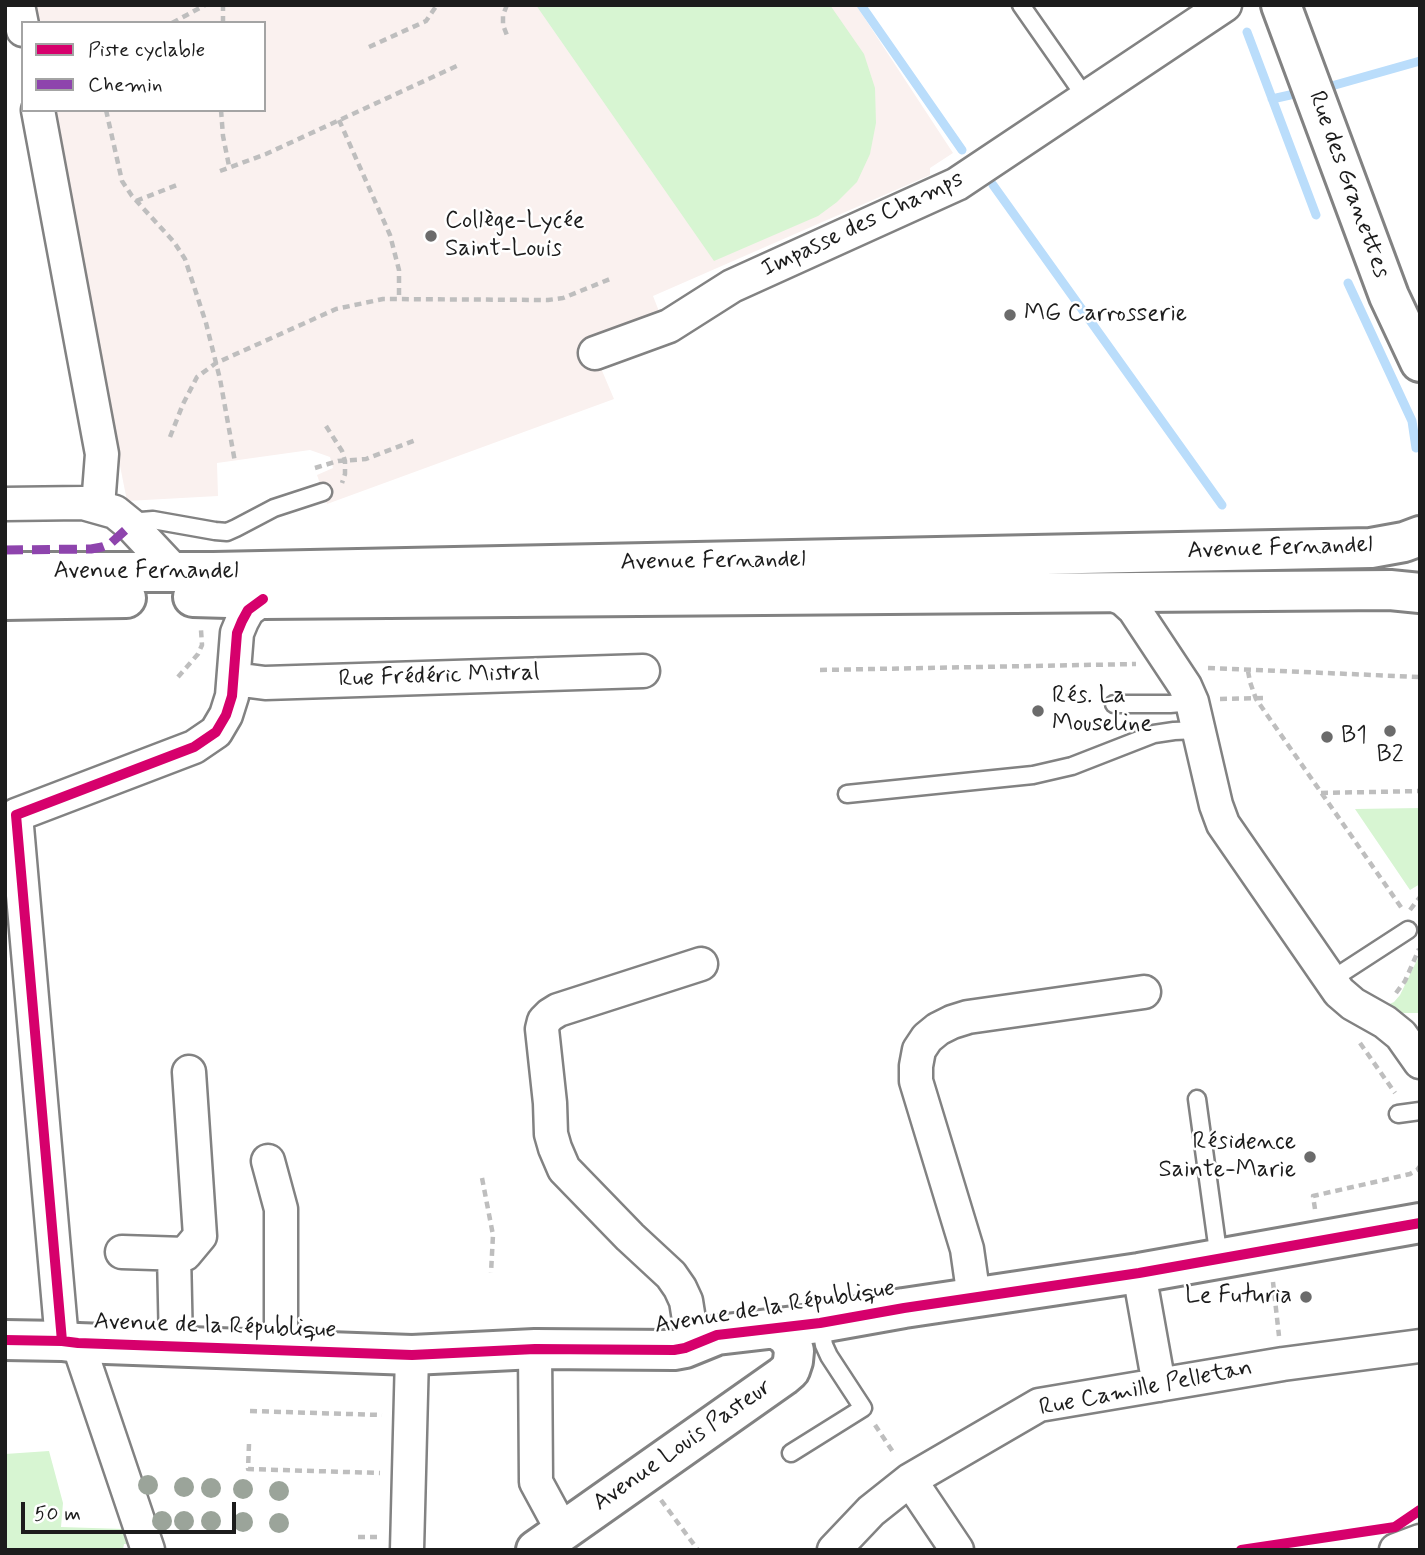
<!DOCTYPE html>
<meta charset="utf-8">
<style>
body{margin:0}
#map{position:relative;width:1425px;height:1555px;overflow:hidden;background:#fff;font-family:Mynerve,sans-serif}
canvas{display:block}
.frame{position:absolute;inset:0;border:7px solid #1c1c1c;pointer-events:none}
.legend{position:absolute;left:21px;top:21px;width:245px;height:91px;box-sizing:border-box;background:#fff;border:2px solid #a4a4a4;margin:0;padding:9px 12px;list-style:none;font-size:21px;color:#1c1c1c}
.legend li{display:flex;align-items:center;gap:14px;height:35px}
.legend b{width:35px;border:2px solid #a4a4a4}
.scale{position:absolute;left:21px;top:1502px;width:215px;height:32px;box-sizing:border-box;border:4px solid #1c1c1c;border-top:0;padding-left:9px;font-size:21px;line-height:24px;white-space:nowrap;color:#1c1c1c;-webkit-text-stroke:5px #fff;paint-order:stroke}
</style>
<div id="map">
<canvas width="1425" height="1555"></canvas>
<div class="frame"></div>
<ul class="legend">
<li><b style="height:9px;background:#d6006c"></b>Piste cyclable</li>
<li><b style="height:9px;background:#8e44ad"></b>Chemin</li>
</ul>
<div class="scale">50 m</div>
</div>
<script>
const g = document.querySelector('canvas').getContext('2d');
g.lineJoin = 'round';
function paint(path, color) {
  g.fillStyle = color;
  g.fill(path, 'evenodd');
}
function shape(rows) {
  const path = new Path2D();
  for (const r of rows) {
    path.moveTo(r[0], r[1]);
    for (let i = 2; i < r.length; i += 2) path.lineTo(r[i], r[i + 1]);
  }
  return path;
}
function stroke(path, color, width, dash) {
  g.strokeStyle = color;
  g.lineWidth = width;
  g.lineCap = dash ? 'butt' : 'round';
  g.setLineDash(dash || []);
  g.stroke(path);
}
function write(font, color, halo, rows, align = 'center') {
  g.font = font + ' Mynerve,sans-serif';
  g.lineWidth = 5;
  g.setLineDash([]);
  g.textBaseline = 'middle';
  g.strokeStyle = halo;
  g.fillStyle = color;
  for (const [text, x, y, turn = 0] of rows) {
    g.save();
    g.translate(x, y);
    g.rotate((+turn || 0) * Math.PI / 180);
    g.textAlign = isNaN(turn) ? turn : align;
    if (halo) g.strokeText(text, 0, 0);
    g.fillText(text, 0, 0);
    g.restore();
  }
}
paint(shape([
 [27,5,856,5,953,153,930,168,930,175,653,296,662,319,592,347,614,399,327,504,317,475,333,468,330,457,310,450,217,463,218,496,127,501,101,370,102,368,83,300,47,110,264,110,264,23,30,23]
]), '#faf1ef');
paint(shape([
 [536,5,830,5,864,54,875,88,876,123,870,154,857,182,837,202,818,216,714,261],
 [1420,808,1420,884,1410,890,1355,809],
 [1420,954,1420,1013,1401,1013,1385,1006,1394,1002,1400,995],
 [49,1451,63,1503,61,1527,124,1529,130,1544,124,1544,123,1550,5,1550,5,1454]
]), '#d7f5d2');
stroke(shape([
 [861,5,962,150],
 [1247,32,1316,215],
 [1328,87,1420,61],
 [1272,99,1290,95],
 [993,185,1222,505],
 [1348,283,1412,421,1416,448]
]), '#baddfb', 9);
const service = shape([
 [1021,5,1086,98],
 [131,525,141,521,153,520,215,531,227,532,236,528,274,508,323,492],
 [1114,704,1170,704,1192,702],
 [847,794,1033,775,1072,766,1154,734,1174,731,1198,730],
 [1331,980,1408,930],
 [1197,1099,1219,1259],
 [1398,1114,1420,1111],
 [791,1453,863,1408,829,1356,824,1345,820,1323]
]);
const minor = shape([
 [18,5,23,30],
 [38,110,102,454,98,506],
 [595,353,669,326,732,286,957,184,1225,5],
 [5,504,83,503,115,512,131,525,176,573],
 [1107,592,1123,599,1134,609,1185,686,1192,702,1216,805,1223,824,1339,992,1353,1004,1385,1022,1401,1035,1420,1062],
 [234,679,265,683,643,671],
 [268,1161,281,1209,281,1350],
 [122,1252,185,1254,200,1236,189,1072],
 [174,1254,176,1346],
 [1139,1273,1159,1385],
 [974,1298,967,1249,916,1081,916,1066,919,1050,927,1038,938,1029,952,1022,968,1017,1144,992],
 [62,1341,16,815,194,747,216,732,226,715,232,696,237,633,242,621,248,610,263,599],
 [78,1343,148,1550],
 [693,1345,686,1301,680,1288,671,1275,630,1237,564,1169,555,1148,551,1134,550,1103,542,1029,544,1021,550,1015,558,1010,701,964],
 [535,1349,536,1482,562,1530],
 [910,1480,957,1550],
 [407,1550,412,1355],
 [834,1550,871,1511,910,1480,1039,1405,1283,1364,1420,1346],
 [1396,1550,1420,1541]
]);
const tertiary = shape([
 [1281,5,1389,296,1420,362],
 [5,1340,62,1341,78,1343,412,1355,535,1349,674,1350,685,1348,717,1335,820,1323,904,1308,1139,1273,1420,1223],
 [536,1550,783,1376,790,1370,793,1361,794,1351,792,1344,787,1336,776,1329]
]);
const secondary = shape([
 [5,572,213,572,1371,548,1404,542,1420,536],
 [193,597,263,599,1390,590,1420,593],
 [5,600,126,598]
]);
stroke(service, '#828282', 21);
stroke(minor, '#828282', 37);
stroke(tertiary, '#828282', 44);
stroke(secondary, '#828282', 44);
stroke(shape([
 [507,5,503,15,503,25,508,38],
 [172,23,205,5],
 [223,23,223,5],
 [369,47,426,21,437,5],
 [106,110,122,181,132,196,174,242,185,259,206,323,220,379,235,462],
 [221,110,223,136,229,166],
 [339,120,390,235,399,270,399,300],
 [220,171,266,154,461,64],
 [136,201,177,185],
 [326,426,342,451,345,461,345,474,342,483],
 [170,437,183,404,197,377,216,363,336,309,383,299,548,300,563,298,610,279],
 [315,468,338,461,366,459,416,440],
 [1208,668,1420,677],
 [820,670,1136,664],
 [1248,671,1250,682,1256,699,1403,910],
 [178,677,198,654,202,645,201,630],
 [1220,699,1268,698],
 [1321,793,1420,791],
 [1410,910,1420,897],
 [1396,993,1405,981,1419,949],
 [1360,1043,1395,1093],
 [482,1178,493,1235,491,1273],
 [1315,1209,1313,1196,1410,1174,1417,1170,1420,1166],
 [1273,1282,1279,1336],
 [250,1411,382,1415],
 [875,1425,895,1455],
 [249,1444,248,1469,380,1473],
 [661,1500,698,1550],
 [358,1537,379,1537]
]), '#bebebe', 4.5, [7, 5]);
stroke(service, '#fff', 16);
stroke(minor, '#fff', 32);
stroke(tertiary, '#fff', 38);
stroke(secondary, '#fff', 38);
stroke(shape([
 [5,550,91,549,102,547,110,544,131,525]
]), '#8e44ad', 9, [18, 9]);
stroke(shape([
 [5,1340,62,1341,78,1343,412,1355,535,1349,674,1350,685,1348,717,1335,820,1323,904,1308,1139,1273,1420,1223],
 [62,1341,16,815,194,747,216,732,226,715,232,696,237,633,242,621,248,610,263,599],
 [1241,1550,1395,1527,1420,1510]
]), '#d6006c', 10);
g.fillStyle = '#9ba49a';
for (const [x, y] of [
 [148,1485],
 [184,1487],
 [211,1488],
 [243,1489],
 [279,1491],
 [162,1521],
 [184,1521],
 [211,1521],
 [243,1522],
 [279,1523]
]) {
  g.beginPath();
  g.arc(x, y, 10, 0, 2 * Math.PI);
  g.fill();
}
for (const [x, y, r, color] of [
 [431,236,7,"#6b6b6b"],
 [1010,315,7,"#6b6b6b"],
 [1038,711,7,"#6b6b6b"],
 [1390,731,7,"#6b6b6b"],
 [1327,737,7,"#6b6b6b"],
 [1310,1157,7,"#6b6b6b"],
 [1306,1297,7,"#6b6b6b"]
]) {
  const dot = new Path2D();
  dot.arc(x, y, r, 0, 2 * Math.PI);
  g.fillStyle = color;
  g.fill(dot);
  stroke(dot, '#fff', 2.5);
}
write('24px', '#1c1c1c', '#fff', [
 ["Rue des Granettes",1348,185,70],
 ["Impasse des Champs",863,225,-25],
 ["Avenue Fernandel",1280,549,-2],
 ["Avenue Fernandel",713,562,-1],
 ["Avenue Fernandel",146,572],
 ["Rue Frédéric Mistral",439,677,-2],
 ["Avenue de la République",775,1308,-9],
 ["Avenue de la République",215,1327,2],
 ["Rue Camille Pelletan",1146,1389,-11],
 ["Avenue Louis Pasteur",683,1446,-35]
]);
write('24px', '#1c1c1c', '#fff', [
 ["Collège-Lycée",445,222],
 ["Saint-Louis",445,250],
 ["MG Carrosserie",1024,315],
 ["Rés. La",1052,697],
 ["Mouseline",1052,725],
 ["B1",1341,737],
 ["B2",1390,756,"center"],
 ["Résidence",1296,1143,"right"],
 ["Sainte-Marie",1296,1171,"right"],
 ["Le Futuria",1292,1297,"right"]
], 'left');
</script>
